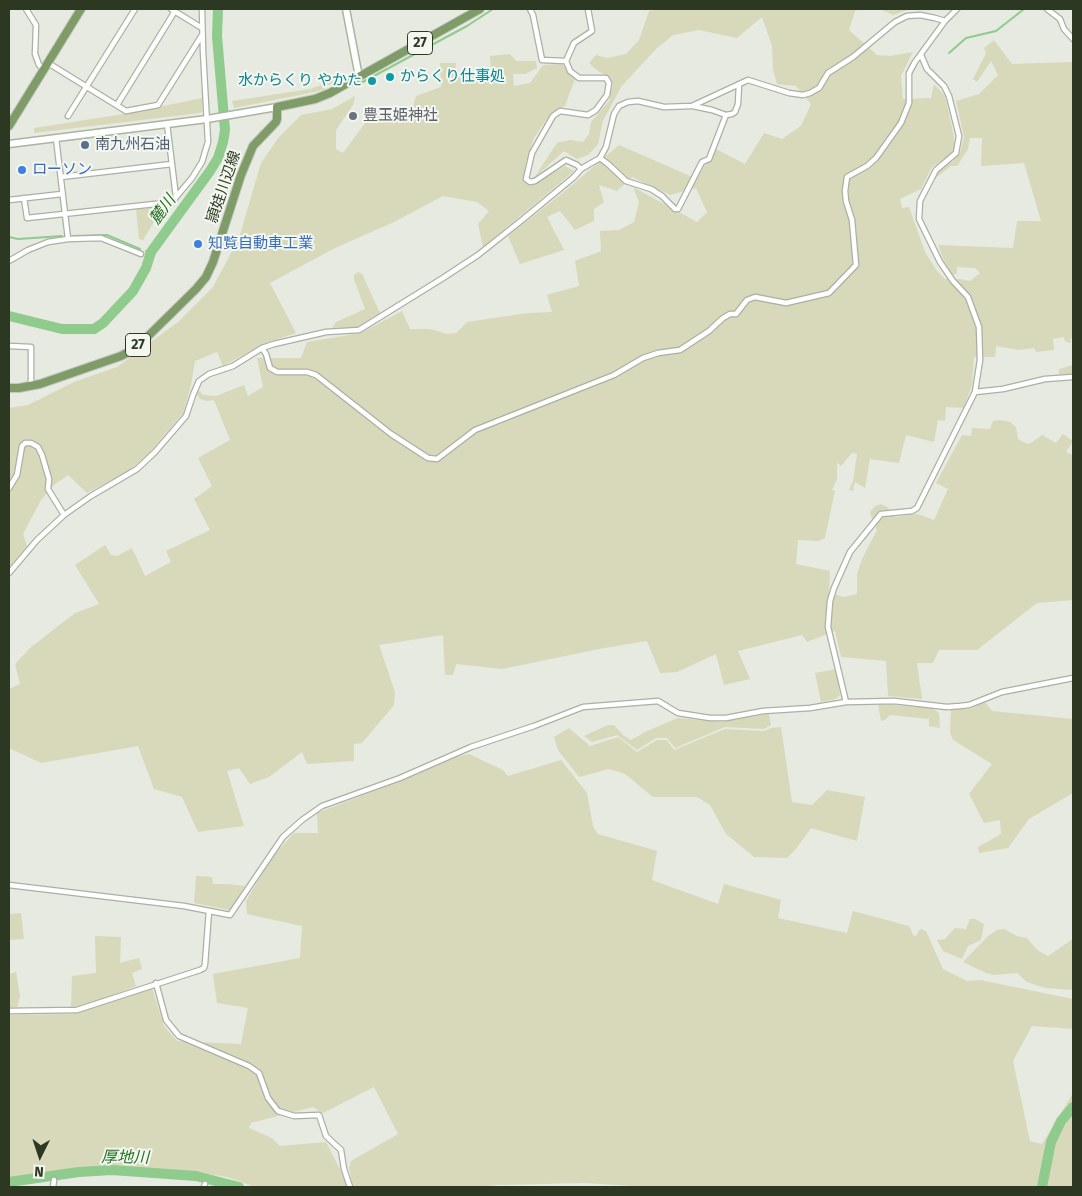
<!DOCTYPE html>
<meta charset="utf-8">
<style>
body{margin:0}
#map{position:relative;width:1082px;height:1196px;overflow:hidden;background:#e6eae0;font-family:"Fira Sans",sans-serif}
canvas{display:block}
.frame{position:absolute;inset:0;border:10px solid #2c3822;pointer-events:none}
.north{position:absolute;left:15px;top:1131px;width:50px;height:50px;-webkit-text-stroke:4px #f4f7f0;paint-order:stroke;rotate:184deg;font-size:14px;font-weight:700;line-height:20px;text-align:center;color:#2c3822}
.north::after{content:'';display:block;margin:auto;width:18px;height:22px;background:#2c3822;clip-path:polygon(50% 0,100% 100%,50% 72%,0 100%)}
</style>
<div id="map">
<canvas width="1082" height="1196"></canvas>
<div class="frame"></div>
<div class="north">N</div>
</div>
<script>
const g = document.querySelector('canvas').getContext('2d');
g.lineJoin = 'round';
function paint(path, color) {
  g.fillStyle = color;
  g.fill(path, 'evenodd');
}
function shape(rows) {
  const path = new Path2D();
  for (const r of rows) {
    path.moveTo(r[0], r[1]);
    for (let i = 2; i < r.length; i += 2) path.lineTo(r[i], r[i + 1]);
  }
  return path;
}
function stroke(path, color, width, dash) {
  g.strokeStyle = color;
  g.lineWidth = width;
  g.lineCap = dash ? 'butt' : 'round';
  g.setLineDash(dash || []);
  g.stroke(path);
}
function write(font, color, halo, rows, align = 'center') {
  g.font = font + ' "Fira Sans","Noto Sans JP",sans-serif';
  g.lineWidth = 4;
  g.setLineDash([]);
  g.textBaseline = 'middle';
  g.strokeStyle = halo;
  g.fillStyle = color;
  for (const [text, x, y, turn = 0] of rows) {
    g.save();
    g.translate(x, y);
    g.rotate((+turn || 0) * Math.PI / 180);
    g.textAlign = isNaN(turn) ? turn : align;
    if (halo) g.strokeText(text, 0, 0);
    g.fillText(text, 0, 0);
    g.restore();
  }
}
paint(shape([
 [661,9,863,9,855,11,849,30,877,55,890,56,913,52,901,76,903,99,931,98,934,84,945,96,954,137,954,149,949,155,932,167,921,189,900,199,902,208,909,207,925,252,937,271,945,279,960,279,970,281,980,273,975,268,957,267,957,273,953,275,944,261,938,245,1013,248,1017,221,1041,221,1024,163,981,166,982,138,970,138,968,149,957,166,951,166,934,179,938,171,953,161,960,153,964,137,956,101,979,94,998,75,991,61,977,82,973,79,986,53,984,48,994,40,1012,64,1073,62,1073,338,1070,339,1071,342,1069,343,1065,341,1064,337,1053,339,1054,350,1036,352,1034,348,1019,350,996,346,995,357,974,357,972,384,964,408,946,407,945,421,938,420,934,442,906,435,899,463,870,459,865,488,855,482,853,491,849,490,853,481,857,454,852,453,841,466,837,463,837,479,832,490,835,491,825,538,819,541,798,540,796,564,830,571,829,593,844,597,857,594,857,574,862,559,877,530,872,519,870,512,875,506,881,504,887,507,895,517,917,514,934,520,948,489,936,483,962,435,971,436,972,428,990,429,993,421,1000,420,1010,422,1016,427,1018,439,1027,444,1031,443,1042,435,1056,443,1063,434,1073,441,1066,452,1073,455,1073,600,1037,603,977,650,939,650,933,663,917,663,922,699,888,696,886,661,841,657,835,631,807,642,802,635,738,651,750,679,724,685,716,654,677,672,660,673,647,641,599,649,502,669,456,664,453,675,445,675,443,635,379,645,395,692,394,705,362,743,354,744,354,761,307,764,302,752,269,777,250,784,239,768,227,771,244,826,198,832,182,797,154,789,138,746,41,763,9,748,9,689,20,684,15,664,30,648,75,613,99,604,75,565,105,545,111,555,117,556,132,548,145,576,171,562,166,551,210,530,194,499,212,486,198,458,230,440,214,400,207,401,200,399,196,393,197,389,203,395,216,396,244,385,248,396,263,387,257,358,301,358,307,342,361,333,402,311,410,329,430,329,447,334,456,333,467,322,528,313,552,312,547,295,579,286,575,261,601,251,600,231,619,230,634,222,639,202,633,187,697,222,707,212,696,188,670,195,632,177,617,191,599,185,604,202,594,209,594,221,575,230,560,211,547,217,564,250,520,264,508,236,565,191,619,145,697,179,705,165,711,161,716,149,745,164,764,133,782,139,801,126,811,104,796,86,777,84,773,70,772,46,762,17,737,38,699,30,673,35,655,50,621,87,603,121,598,144,588,155,577,159,564,151,534,178,557,143,570,140,583,142,589,134,591,122,609,101,613,84,609,77,598,71,589,63,596,55,607,58,626,54,639,40,649,11],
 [880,9,910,9,893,15],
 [510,54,516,61,536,61,537,68,525,74,513,74,514,86,530,83,543,65,562,64,575,79,565,106,554,111,546,120,534,138,526,162,524,180,531,185,540,181,565,166,574,171,483,247,478,224,489,211,477,202,443,196,394,222,335,248,270,283,296,333,263,344,223,366,217,352,195,361,191,385,183,413,150,452,130,470,87,493,68,475,54,485,41,500,23,534,27,546,9,568,9,408,28,405,74,382,117,367,178,322,213,287,239,238,261,163,279,137,301,115,332,109,355,96,353,105,336,130,336,149,343,153,377,107,398,112,411,113,416,96,441,87,440,63,456,63,455,74,473,77,491,72,490,56],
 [345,76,325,87,325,89,315,92,234,108,232,101,310,89],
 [202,98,202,112,200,113,34,133,34,128,124,114],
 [163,207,143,240,139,239,136,209],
 [358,272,362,274,380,313,357,327,332,328,336,322,365,309,354,279,354,275],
 [1073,365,1073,374,1059,376,1059,369],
 [836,669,840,695,836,699,821,702,815,673],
 [985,702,992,711,1073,719,1073,793,1029,819,1008,848,979,853,978,847,1001,834,1000,820,984,823,969,794,992,764,953,740,950,733,951,709,970,709],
 [878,704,932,708,939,713,940,728,929,726,929,719,890,715,885,720,881,721],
 [769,714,771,725,764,729,725,727,675,748,667,738,656,738,637,750,617,735,592,742,584,736,608,725,614,725,624,736,631,740,647,731,678,718,720,722],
 [781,727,792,802,812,805,827,790,865,797,857,841,811,828,795,850,787,858,754,857,726,834,710,805,697,797,653,797,625,774,609,769,579,777,558,750,554,737,569,728,590,746,618,737,637,752,657,740,667,740,674,750,725,729,764,731,771,728],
 [469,754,503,770,508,776,561,760,587,793,593,826,598,834,657,851,652,880,718,904,724,884,781,900,778,918,847,933,853,911,909,926,913,935,916,936,920,929,926,931,943,969,967,981,980,980,1073,999,1073,1029,1032,1026,1013,1061,1030,1141,1042,1144,1073,1093,1073,1187,650,1187,584,1183,497,1185,479,1187,353,1187,349,1168,351,1161,398,1134,374,1087,323,1113,313,1107,251,1123,249,1128,272,1138,280,1146,326,1142,349,1187,255,1187,227,1177,196,1172,108,1168,53,1171,9,1178,9,1015,73,1014,152,988,164,1026,177,1041,241,1044,248,1008,217,1003,213,974,300,958,302,926,247,914,246,901,271,859,294,833,318,833,317,813,406,779,456,757],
 [196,876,212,877,213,884,227,884,245,886,230,910,194,903],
 [9,912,9,914,21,913,24,939,9,940],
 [970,919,975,919,984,924,981,940,968,946,962,959,943,951,937,940,945,939,955,928,966,929],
 [1004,929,1017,936,1027,938,1037,950,1048,956,1073,939,1073,990,1045,988,1027,982,1017,973,994,975,986,973,963,962,988,936,997,930],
 [95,936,121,937,120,963,139,958,142,969,132,973,136,986,100,1000,71,1008,72,976,96,973],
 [16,972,20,996,17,1007,9,1008,9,974]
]), '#d7d9ba');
stroke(shape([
 [949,53,966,38,996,31,1024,9],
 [359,84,467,26,493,9],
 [904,110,907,103,907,73],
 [894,130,901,117],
 [73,236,107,235,140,249],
 [9,237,18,239,62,236],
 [146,251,151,252]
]), '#8ecb8c', 2);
stroke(shape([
 [9,316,62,329,94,329,103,323,133,291,146,268,151,252,210,171,218,158,223,142,225,130,217,36,218,9],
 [9,1182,79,1172,112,1170,196,1176,239,1187],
 [1042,1187,1051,1142,1061,1121,1073,1107]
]), '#8ecb8c', 10);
const street = shape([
 [26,9,36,25,35,54,39,65,44,69],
 [171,9,202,28],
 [530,9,533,15,542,60,566,61],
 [1047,9,1060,19,1064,29,1073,39],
 [48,63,126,111,158,105,202,35],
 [117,105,175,11],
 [693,106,712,110,726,115],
 [68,116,135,9],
 [600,158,608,164,626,181,651,189,662,196,675,209,678,209,702,162,709,159,726,115,732,114,735,112,738,104,739,84],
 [581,169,577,165,566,160,535,181,530,182,526,179,532,153,553,116,560,111,588,115,596,110,607,95,609,83,606,78,579,78,570,71,566,61,574,43,592,31,588,9],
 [61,177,172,164],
 [176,197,192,178,202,162,208,142,203,51,202,9],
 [24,198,27,218,173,202,176,197,167,124],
 [9,200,62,194],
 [68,239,101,238,141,254],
 [9,261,28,250,48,242,68,239,56,138],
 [9,346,31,347,31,386],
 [262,348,266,354,270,368,277,372,307,372,316,375,391,434,428,458,437,459,475,430,614,375,643,358,658,353,680,350,709,331,723,318,730,314,736,314,747,300,755,297,786,303,829,293,856,265,852,220,846,201,845,191,847,177,867,166,876,158,901,123,909,103,909,73,915,62,945,21,957,9],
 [975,392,1003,389,1045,379,1073,377],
 [9,488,17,475,22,446,25,443,31,443,38,447,42,455,49,479,48,489,64,515],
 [9,573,37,540,64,515,91,496,137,469,155,452,186,416,193,395,199,381,209,374,233,366,262,348,274,344,326,332,359,330,443,278,478,255,522,220,574,177,581,169,600,158,606,147,614,114,619,106,628,102,638,101,664,107,692,106,748,80,789,93,803,95,810,93,819,88,828,73,853,57,895,22,907,16,920,15,935,18,945,21],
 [846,702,828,627,830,601,834,588,850,552,881,514,912,511,917,508,975,392,980,360,979,327,968,297,953,281,940,262,919,219,920,201,936,170,956,153,959,136,949,96,944,86,927,69,921,55],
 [9,885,184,906,230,915,283,837,302,820,322,806,400,778,471,747,534,726,583,707,658,701,678,713,710,718,726,718,763,711,810,708,846,702,894,701,947,707,960,706,969,705,1002,692,1073,678],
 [156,983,166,1020,179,1036,249,1066,259,1073,268,1098,278,1111,294,1116,319,1115,326,1136,341,1150,344,1169,350,1187],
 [9,1011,77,1010,200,970,204,968,205,964,209,911],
 [53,1187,54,1180],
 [204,1187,205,1184]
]);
const secondary = shape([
 [346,9,359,77],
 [9,144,207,119,277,107]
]);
const primary = shape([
 [9,126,81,9],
 [9,388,19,388,40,384,121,356,136,348,196,289,206,277,213,262,241,175,253,146,276,122,277,119,277,107,315,99,330,93,480,9]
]);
stroke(street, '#aab1a3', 7);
stroke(secondary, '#aab4a0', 9);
stroke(primary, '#c4c7c1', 10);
stroke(street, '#fff', 4.5);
stroke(secondary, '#fff', 6);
stroke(primary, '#7f9c68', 8);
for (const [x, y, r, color] of [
 [390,77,5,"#0f9aa8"],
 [372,81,5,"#0f9aa8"],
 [353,116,5,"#6b7280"],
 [85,145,5,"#5c6f8a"],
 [22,170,5,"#3f7fe0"],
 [198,244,5,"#3f7fe0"]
]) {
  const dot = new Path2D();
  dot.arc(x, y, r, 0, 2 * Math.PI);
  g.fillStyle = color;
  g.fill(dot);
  stroke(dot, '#f4f7f0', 2);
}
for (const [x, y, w] of [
 [420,43,25],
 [138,345,25]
]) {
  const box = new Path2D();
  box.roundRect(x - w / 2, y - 11.5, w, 23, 4);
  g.fillStyle = '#f4f7f0';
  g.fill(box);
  stroke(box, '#2c3822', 1);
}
write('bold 14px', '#2c3822', null, [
 ["27",420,43],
 ["27",138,345]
]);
write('15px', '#0d838f', '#f4f7f0', [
 ["からくり仕事処",400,77],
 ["水からくり やかた",362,81,"right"]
], 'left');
write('15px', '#5b616d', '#f4f7f0', [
 ["豊玉姫神社",363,116]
], 'left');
write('15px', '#4e5e75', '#f4f7f0', [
 ["南九州石油",95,145]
], 'left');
write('15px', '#366cbe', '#f4f7f0', [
 ["ローソン",32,170],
 ["知覧自動車工業",208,244]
], 'left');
write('15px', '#2c3822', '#f4f7f0', [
 ["頴娃川辺線",224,187,-71]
]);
write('italic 16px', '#236f21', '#f4f7f0', [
 ["麓川",163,210,-54],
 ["厚地川",125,1158,1]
]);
</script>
